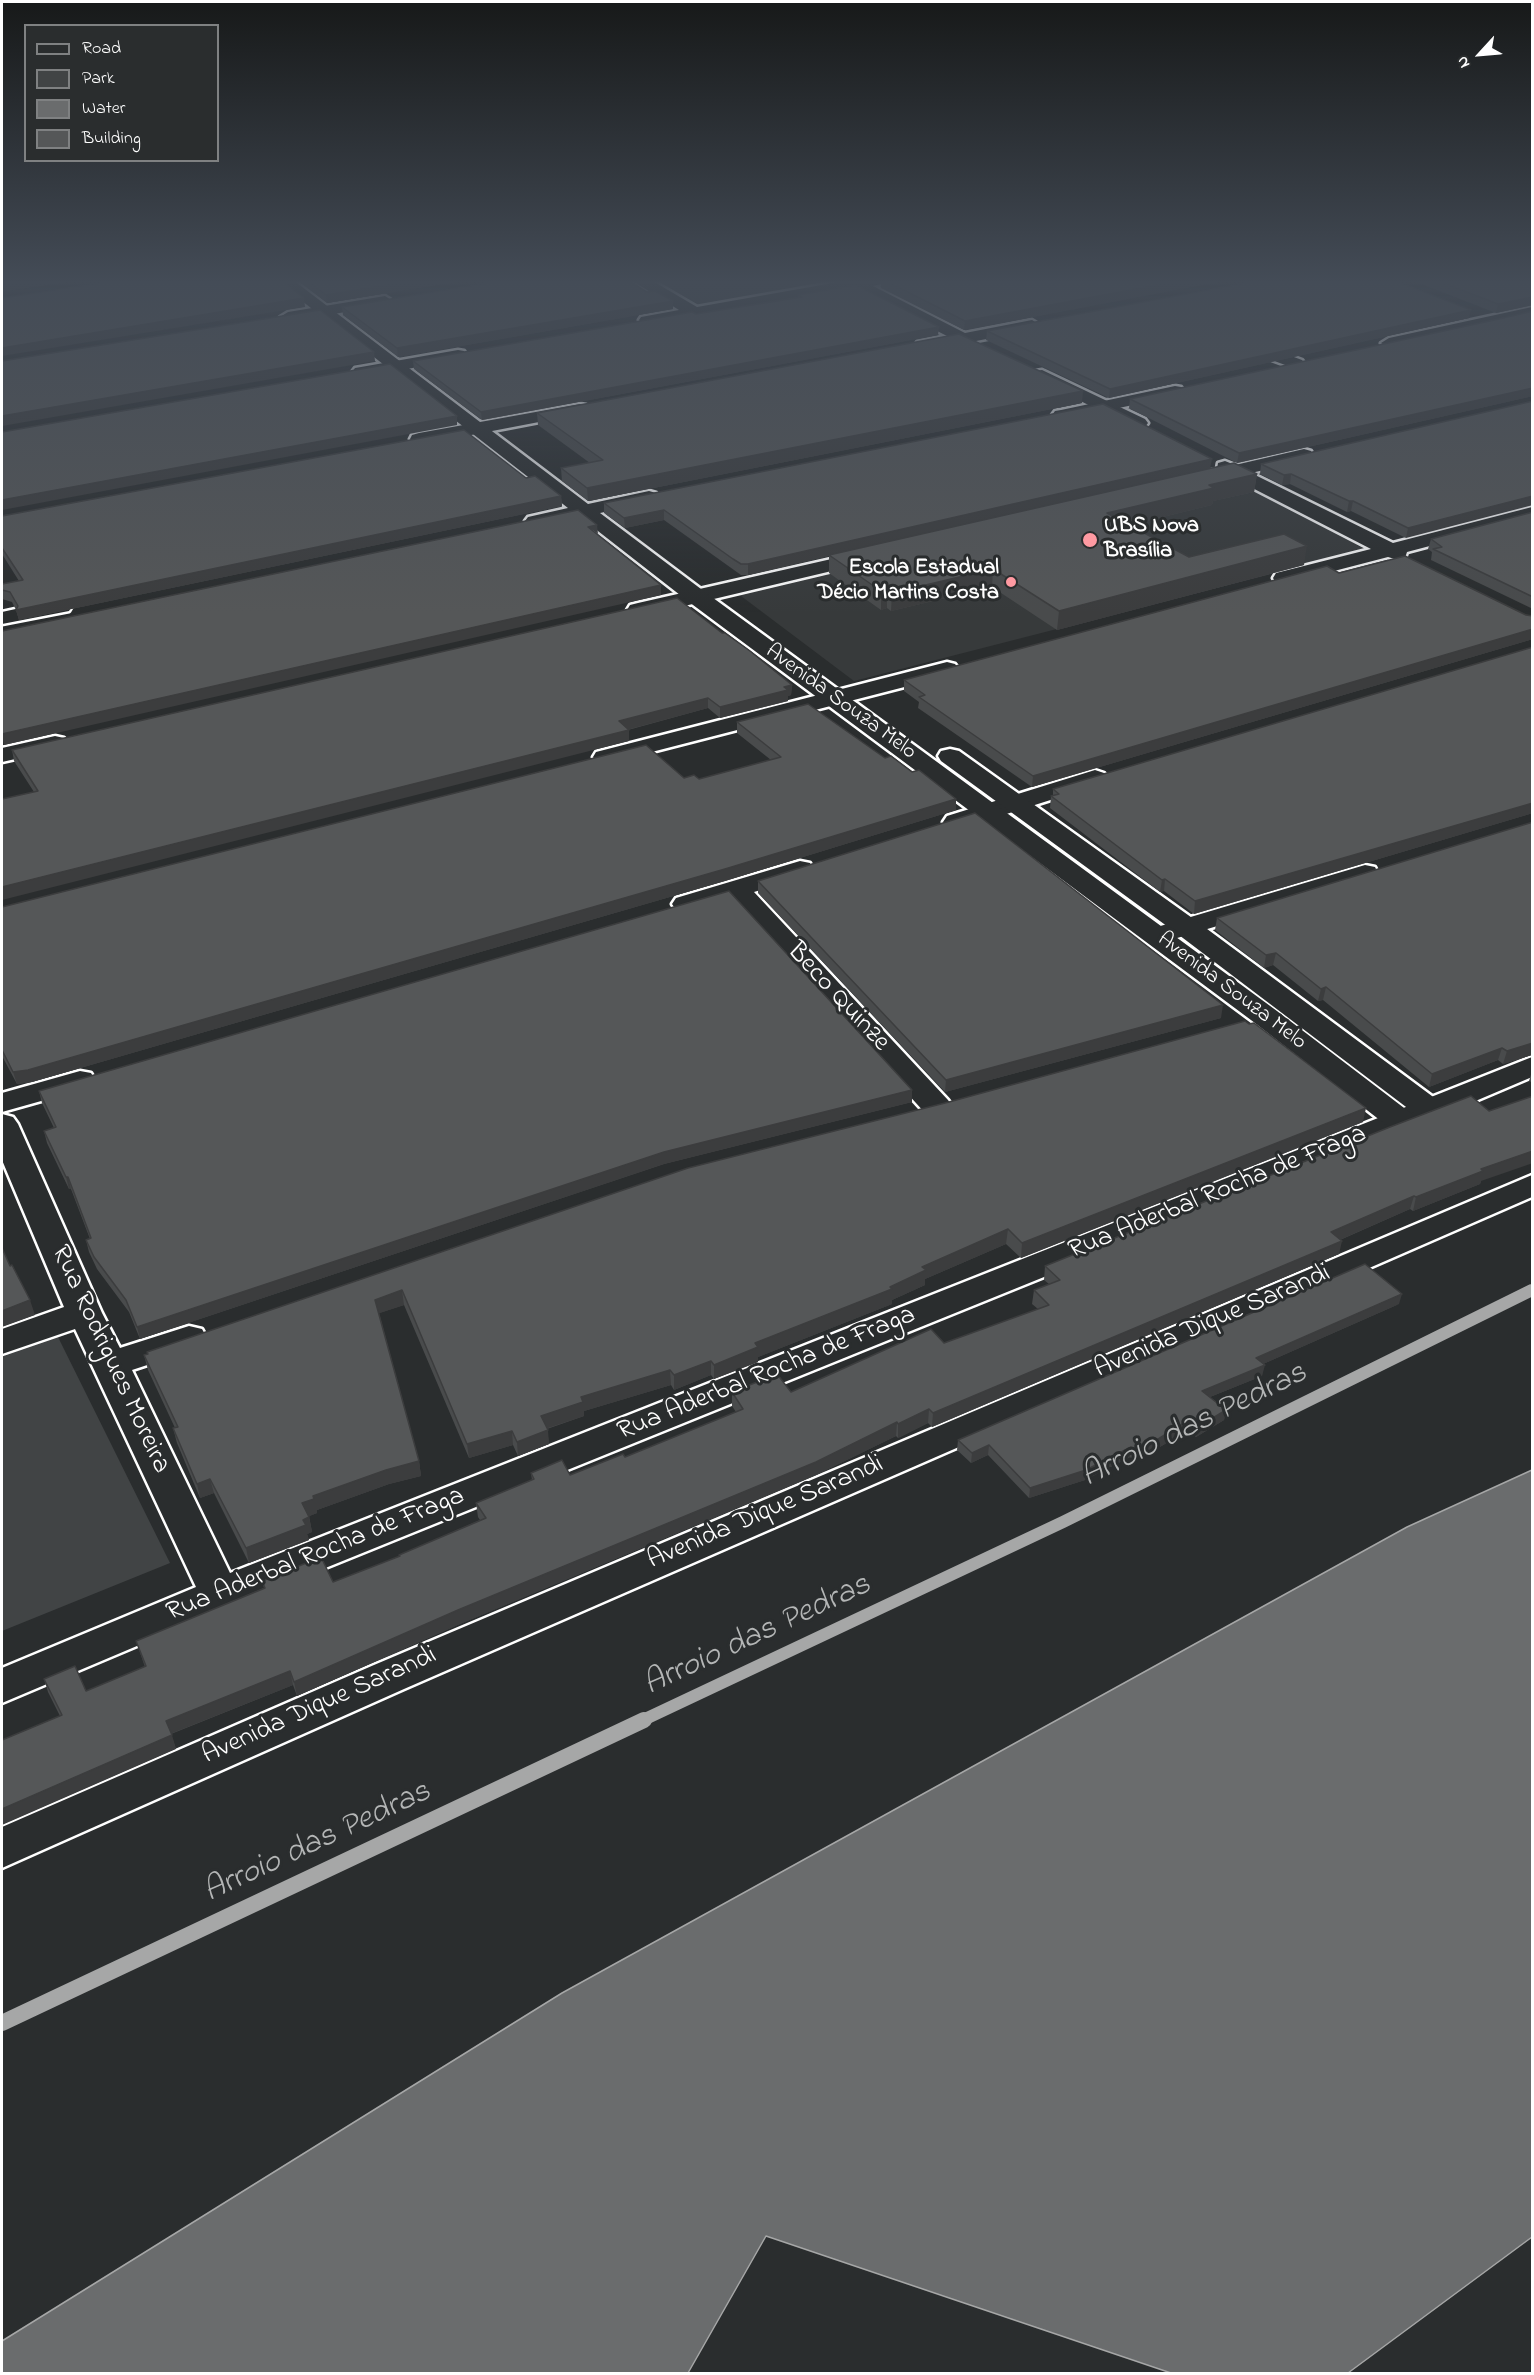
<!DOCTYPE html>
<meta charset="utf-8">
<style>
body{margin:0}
#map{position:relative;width:1534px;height:2375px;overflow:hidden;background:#2a2d2e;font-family:"Indie Flower",sans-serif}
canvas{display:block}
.frame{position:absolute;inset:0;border:3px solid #fff;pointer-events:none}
.legend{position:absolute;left:24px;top:24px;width:195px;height:138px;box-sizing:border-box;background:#2a2d2e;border:2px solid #7f8182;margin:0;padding:8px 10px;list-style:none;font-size:18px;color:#fff}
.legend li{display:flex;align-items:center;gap:12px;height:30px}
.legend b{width:30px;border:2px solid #7f8182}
.north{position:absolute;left:1450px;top:24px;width:60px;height:60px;-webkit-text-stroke:4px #2a2d2e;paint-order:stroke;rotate:244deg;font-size:16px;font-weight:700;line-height:24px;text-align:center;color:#fff}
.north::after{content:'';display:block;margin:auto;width:21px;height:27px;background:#fff;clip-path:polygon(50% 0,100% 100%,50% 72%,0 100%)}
</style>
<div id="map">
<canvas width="1534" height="2375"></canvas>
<div class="frame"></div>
<ul class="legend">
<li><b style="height:8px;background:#2a2d2e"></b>Road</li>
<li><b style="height:16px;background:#414445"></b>Park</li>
<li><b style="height:16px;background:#6a6c6d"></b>Water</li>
<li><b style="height:16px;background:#555758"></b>Building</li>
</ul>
<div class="north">N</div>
</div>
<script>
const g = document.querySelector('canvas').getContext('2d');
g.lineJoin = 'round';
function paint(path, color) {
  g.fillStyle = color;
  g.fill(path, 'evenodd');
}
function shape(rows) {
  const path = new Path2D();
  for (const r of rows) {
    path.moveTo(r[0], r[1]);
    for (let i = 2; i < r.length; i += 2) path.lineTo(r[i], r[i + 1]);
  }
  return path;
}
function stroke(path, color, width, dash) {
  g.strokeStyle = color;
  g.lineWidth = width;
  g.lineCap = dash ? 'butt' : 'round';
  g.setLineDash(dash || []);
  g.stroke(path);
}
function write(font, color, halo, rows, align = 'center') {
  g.font = font + ' "Indie Flower",sans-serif';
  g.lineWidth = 6;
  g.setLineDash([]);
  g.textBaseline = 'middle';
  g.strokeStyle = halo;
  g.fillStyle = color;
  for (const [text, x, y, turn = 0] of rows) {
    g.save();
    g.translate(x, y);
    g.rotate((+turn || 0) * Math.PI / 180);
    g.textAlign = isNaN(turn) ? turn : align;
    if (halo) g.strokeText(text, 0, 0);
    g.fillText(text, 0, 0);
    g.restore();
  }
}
paint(shape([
 [1232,480,1369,549,854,681,737,593]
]), '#373a3b');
paint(shape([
 [656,280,847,280,701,306],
 [55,1331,170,1563,2,1631,2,1349]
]), '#414445');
const water = shape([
 [1532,1470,1532,2237,1348,2373,1171,2373,766,2236,688,2373,2,2373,2,2341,562,1993,1407,1527,1532,1470]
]);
paint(water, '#6a6c6d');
stroke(water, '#a6a7a7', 1.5);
stroke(shape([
 [641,1721,1063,1522,1532,1290]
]), '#a6a7a7', 12);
stroke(shape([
 [2,2023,644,1720]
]), '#a6a7a7', 16);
const street = shape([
 [631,280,651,280,697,307,850,280,887,280,885,283,873,286,965,333,1032,320,1040,325,1032,330,976,341,974,345,968,346,961,344,923,351,917,350,915,346,917,342,947,336,855,289,647,325,641,323,639,320,641,317,679,310,631,280],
 [385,296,393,301,391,304,288,322,280,317,288,312,385,296],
 [458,350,464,351,467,355,464,359,361,377,355,376,352,372,355,368,361,367,458,350],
 [1042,370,1145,419,1148,423,1145,427,1133,427,1036,379,1033,375,1036,371,1042,370],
 [580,404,586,405,589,409,586,413,419,445,412,443,410,439,412,435,419,433,580,404],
 [1304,449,1311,451,1313,455,1311,459,1251,473,1393,543,1532,507,1532,519,1407,552,1405,558,1398,560,1388,557,1284,584,1276,583,1273,578,1276,573,1371,549,1231,477,1202,484,1195,482,1192,478,1195,474,1217,469,1218,463,1225,461,1235,465,1304,449],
 [871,550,878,552,881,556,878,560,638,617,630,615,627,610,630,605,638,603,871,550],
 [947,662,955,664,959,669,955,674,605,764,596,762,593,757,596,752,947,662],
 [55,736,64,738,67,743,64,748,2,762,2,748,55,736],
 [1095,770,1104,773,1108,778,1104,783,956,830,947,828,943,822,947,816,1095,770],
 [800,861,810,863,813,869,810,875,754,892,948,1100,953,1107,948,1114,937,1116,926,1114,730,899,686,912,676,910,672,904,676,898,800,861],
 [1365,865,1375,867,1378,873,1375,879,1157,944,1147,942,1143,936,1147,930,1365,865],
 [1532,1057,1532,1077,1412,1128,234,1605,2,1703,2,1668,196,1587,75,1329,2,1354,2,1329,64,1307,2,1160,2,1114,13,1117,18,1124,102,1313,120,1348,189,1326,202,1329,207,1338,202,1347,132,1370,230,1573,1532,1057],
 [80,1071,91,1073,95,1080,91,1087,2,1112,2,1093,80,1071],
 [1532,1175,1532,1197,404,1689,2,1868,2,1827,374,1665,1532,1175]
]);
const secondary = shape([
 [275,280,293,280,588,504,649,491,656,493,659,497,656,501,600,513,705,592,1277,1011,1412,1114,1417,1121,1412,1128,1401,1131,1390,1128,1255,1023,689,602,580,517,535,527,528,525,525,521,528,517,568,508,275,280],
 [1532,307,1532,317,1389,348,1381,343,1389,338,1532,307],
 [1275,350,1302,360,1305,364,1302,368,1296,369,1269,359,1266,355,1269,351,1275,350],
 [1175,386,1181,387,1184,391,1181,395,1061,420,1055,419,1052,415,1055,411,1061,410,1175,386],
 [61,599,69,601,72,606,69,611,2,624,2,612,61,599],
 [950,749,959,751,1195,920,1440,1102,1445,1109,1440,1116,1429,1118,1418,1116,1175,932,941,761,938,756,941,751,950,749]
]);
stroke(street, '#fff', 5);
stroke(secondary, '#fff', 5);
paint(street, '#2a2d2e');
paint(secondary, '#2a2d2e');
paint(shape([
 [297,280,467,280,327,303],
 [881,280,1228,280,964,330,881,288],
 [1411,280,1533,280,1533,305,1496,313],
 [798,295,938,335,482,420,414,369,413,361,798,297],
 [342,307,673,309,398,357,343,315],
 [1533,311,1533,396,1237,463,1129,408,1130,399,1499,319],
 [1469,318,1109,398,986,340,987,331],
 [1533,401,1406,538,1351,511,1347,512,1290,484,1282,485,1260,474,1261,464],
 [1082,403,588,501,562,481,561,468,590,463,538,425,537,413],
 [1211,468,1257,474,1254,492,1213,501,1212,505,1130,525,1189,557,1304,565,1057,630,992,587,891,611,887,608,881,610,829,573,829,556,748,575,741,575,664,520,625,528,604,513,604,503],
 [526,478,561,496,562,506,19,620,16,610,12,602,2,599,2,584,19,581,2,554,2,515],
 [1533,512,1533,609,1431,560,1432,552,1428,549,1431,539],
 [1339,573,1533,616,1533,639,1032,787,918,708,919,702,904,691,904,680],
 [722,633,792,685,791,695,788,696,788,701,720,718,708,708,628,730,629,741,34,792,14,761,12,750],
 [1533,647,1533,813,1194,914,1164,891,1160,892,1050,808,1051,796,1053,796,1053,789],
 [737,722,885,758,912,772,956,799,956,810,725,881,32,1082,17,1084,2,1056,2,907,684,778,699,779,771,760,737,733],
 [1533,822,1533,1056,1532,1055,1503,1064,1498,1060,1429,1087,1323,1000,1318,1001,1273,965,1264,968,1215,930,1217,918],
 [758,881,1221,1018,945,1092,758,893],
 [1533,1068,1533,1083,1529,1081],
 [39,1091,912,1102,664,1164,140,1339,129,1312,97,1269,89,1252,86,1240,90,1239,71,1189,69,1189,47,1143,44,1131,54,1128,42,1103],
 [1363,1122,1021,1258,1006,1244,925,1279,925,1285,892,1300,892,1304,758,1357,758,1362,714,1379,711,1375,674,1390,671,1385,584,1411,584,1416,547,1429,549,1444,518,1456,513,1445,469,1458,404,1305,379,1313,419,1461,421,1476,389,1484,317,1510,317,1513,309,1516,312,1532,307,1534,309,1540,249,1563,214,1493,200,1498,177,1443,173,1428,175,1428,148,1370,144,1355,688,1168],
 [1481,1181,1480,1184,1413,1211,1410,1209,1340,1240,1339,1254,932,1427,928,1423,898,1438,896,1436,816,1475,460,1624,297,1696,293,1685,171,1734,176,1749,60,1716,48,1692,44,1679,86,1691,145,1667,136,1641,264,1588,262,1581,333,1582,399,1557,399,1555,480,1520,478,1517,476,1503,532,1480,531,1473,570,1475,625,1457,736,1412,732,1406,732,1392,791,1392,944,1343,1038,1309,1032,1304,1034,1290,1049,1284,1044,1280,1045,1266],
 [1399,1304,1263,1364,1262,1376,1210,1397,1226,1410,1224,1420,1196,1437,1188,1430,1135,1462,1130,1457,1085,1480,1029,1498,988,1455,971,1463,957,1450,958,1440]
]), '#494b4c');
paint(shape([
 [24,280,79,280,2,292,2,293,2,284],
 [417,280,467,280,327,303,326,295],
 [1184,280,1228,280,964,330,965,321],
 [1533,297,1533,305,1496,313,1498,304],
 [304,298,305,307,2,356,2,348],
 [673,301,673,309,398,357,397,348],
 [1471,310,1469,318,1109,398,1110,389],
 [939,327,938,335,482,420,481,412],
 [374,352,375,361,2,426,2,427,2,416],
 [1533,388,1533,396,1237,463,1239,453],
 [1083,391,1082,403,588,501,587,488],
 [457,416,457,425,2,510,2,511,2,500],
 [1212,459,1210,469,829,555,829,556,748,575,748,564],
 [1257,474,1254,492,1213,501,1212,505,1105,531,1107,513,1209,485],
 [1291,474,1290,484,1282,485,1284,475],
 [561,496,562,506,19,620,16,610],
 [1533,496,1533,505,1406,538,1408,528],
 [1349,501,1353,501,1351,511,1347,512],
 [664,510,664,520,625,528,624,518],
 [597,525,598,534,588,527],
 [1307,546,1304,565,1057,630,1059,611],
 [993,569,992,587,891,611,892,593],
 [661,585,661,595,4,745,2,736,2,734],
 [887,589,887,608,881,610,881,591],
 [1533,629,1533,639,1032,787,1033,776],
 [792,685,791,695,788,696,788,701,720,718,720,707],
 [708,698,708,708,619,732,619,721],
 [629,730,629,741,2,900,2,887],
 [956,799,956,810,725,881,32,1082,17,1084,13,1072],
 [1533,803,1533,813,1194,914,1195,901],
 [1165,879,1164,891,1160,892,1162,880],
 [1276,953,1273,965,1264,968,1266,955],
 [1326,987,1323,1000,1318,1001,1321,989],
 [1223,1005,1221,1018,945,1092,946,1080],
 [1533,1043,1532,1055,1503,1064,1507,1051],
 [1502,1048,1498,1060,1429,1087,1432,1074],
 [912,1090,912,1102,664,1164,140,1339,137,1327,664,1152],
 [1366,1108,1363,1122,1021,1258,1022,1243],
 [1533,1151,1533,1163,1481,1181,1480,1184,1413,1211,1416,1197,1481,1169],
 [66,1177,68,1177,71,1189,69,1189],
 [1414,1196,1410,1209,1328,1245,1331,1232],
 [1008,1229,1006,1244,925,1279,925,1285,892,1300,892,1304,758,1357,758,1362,714,1379,714,1365,755,1343,890,1287,922,1267],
 [1342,1241,1339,1254,932,1427,933,1413],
 [402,1290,404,1305,377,1314,375,1300],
 [1402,1294,1399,1304,1254,1368,1256,1358],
 [30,1300,35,1315,2,1327,2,1311],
 [711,1361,711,1375,674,1390,674,1375],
 [1265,1365,1262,1376,1200,1401,1202,1391],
 [670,1370,671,1385,584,1411,584,1416,542,1430,541,1416,581,1397],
 [929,1409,928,1423,898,1438,898,1424],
 [1226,1410,1224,1420,1196,1437,1198,1427],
 [1189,1420,1188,1430,1135,1462,1137,1452],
 [897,1422,896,1436,816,1475,460,1624,297,1696,294,1682,458,1610],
 [548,1430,549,1444,518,1456,517,1442],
 [512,1431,513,1445,469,1458,467,1444],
 [989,1445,988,1455,971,1463,972,1453],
 [1131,1447,1130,1457,1085,1480,1029,1498,1030,1488],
 [419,1461,421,1476,389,1484,317,1510,317,1513,305,1518,302,1503,313,1496,386,1470],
 [210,1479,214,1493,200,1498,197,1484],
 [309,1517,312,1532,307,1534,309,1540,249,1563,246,1548],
 [290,1671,293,1685,170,1734,166,1721],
 [172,1735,176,1749,2,1825,2,1809]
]), '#3c3d3e');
const building = shape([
 [2,280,24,280,2,284,2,280],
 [121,280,281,280,304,298,2,348,2,298,121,280],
 [307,280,417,280,326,295,307,280],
 [507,280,627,280,647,292,655,291,673,301,397,348,342,307,507,280],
 [884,280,1184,280,965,321,884,280],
 [1262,280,1393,280,1471,310,1110,389,987,331,1262,280],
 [1435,280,1533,280,1533,297,1498,304,1435,280],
 [856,285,939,327,481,412,413,361,692,312,696,314,802,297,798,295,856,285],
 [320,310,374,352,2,416,2,361,320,310],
 [1533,311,1533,388,1239,453,1130,399,1499,319,1533,311],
 [959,334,1083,391,587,488,561,468,603,460,537,413,959,334],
 [390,364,457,416,2,500,2,432,390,364],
 [1533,401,1533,496,1408,528,1353,501,1349,501,1291,474,1284,475,1261,464,1533,401],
 [1103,404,1212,459,748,564,741,564,733,559,664,510,624,518,604,503,1103,404],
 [464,430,526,478,535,476,561,496,16,610,18,606,10,592,2,590,2,584,23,580,2,548,2,516,464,430],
 [1234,463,1257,474,1209,485,1214,488,1107,513,1189,557,1284,534,1307,546,1059,611,993,569,892,593,887,589,881,591,829,555,1234,463],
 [578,510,597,525,588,527,661,585,2,734,2,631,578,510],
 [1533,512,1533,597,1433,549,1442,547,1431,539,1533,512],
 [1405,556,1526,615,1533,616,1533,629,1033,776,919,697,925,695,904,680,1327,566,1339,573,1405,556],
 [677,598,722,633,725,633,750,651,792,685,784,687,788,690,720,707,708,698,619,721,629,730,2,887,2,799,38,791,12,750,677,598],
 [1533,647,1533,803,1195,901,1165,879,1162,880,1051,796,1059,794,1053,789,1533,647],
 [808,704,885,758,891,756,912,772,919,770,956,799,725,869,28,1070,13,1072,2,1050,2,907,646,745,684,778,694,775,699,779,781,757,737,722,808,704],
 [975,813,1223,1005,946,1080,758,881,975,813],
 [1533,822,1533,1043,1507,1051,1502,1048,1432,1074,1326,987,1321,989,1276,953,1266,955,1217,918,1533,822],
 [729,891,912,1090,664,1152,137,1327,126,1300,94,1257,86,1240,91,1238,68,1177,66,1177,44,1131,56,1127,39,1091,729,891],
 [1245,1021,1249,1024,1254,1023,1366,1108,1022,1243,1008,1229,922,1267,926,1270,890,1287,892,1289,755,1343,758,1347,714,1365,711,1361,674,1375,670,1370,581,1397,583,1402,541,1416,548,1430,517,1442,512,1431,467,1444,402,1290,375,1300,419,1461,386,1470,313,1496,314,1499,302,1503,309,1517,303,1520,306,1525,246,1548,210,1479,197,1484,173,1428,178,1427,144,1355,148,1354,147,1352,688,1168,949,1102,1245,1021],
 [1471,1096,1489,1111,1533,1096,1533,1151,1481,1169,1483,1171,1416,1197,1414,1196,1331,1232,1342,1241,933,1413,929,1409,898,1424,897,1422,816,1462,458,1610,294,1682,290,1671,166,1721,172,1735,2,1809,2,1740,62,1715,44,1679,75,1666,86,1691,146,1666,136,1641,265,1588,262,1581,321,1557,333,1582,400,1556,399,1555,486,1518,476,1503,534,1479,531,1473,562,1460,570,1475,623,1454,625,1457,679,1435,743,1409,732,1392,777,1374,791,1392,931,1329,944,1343,1049,1305,1034,1290,1060,1280,1045,1266,1390,1127,1471,1096],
 [2,1248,10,1266,12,1265,30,1300,2,1311,2,1248],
 [1365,1264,1402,1294,1256,1358,1265,1365,1202,1391,1226,1410,1198,1427,1189,1420,1137,1452,1131,1447,1086,1470,1030,1488,989,1445,972,1453,958,1440,1365,1264]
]);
paint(building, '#555758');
stroke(building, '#3c3d3e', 1.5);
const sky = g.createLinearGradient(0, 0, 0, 613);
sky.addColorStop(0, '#171919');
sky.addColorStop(0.46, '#444c57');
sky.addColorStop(1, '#444c5700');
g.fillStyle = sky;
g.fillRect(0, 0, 1534, 613);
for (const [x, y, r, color] of [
 [1090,540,8,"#ff9aa2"],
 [1011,582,6,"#ff9aa2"]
]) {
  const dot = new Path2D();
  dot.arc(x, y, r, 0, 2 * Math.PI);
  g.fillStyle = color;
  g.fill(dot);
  stroke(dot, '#2a2d2e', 2);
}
write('bold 22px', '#fff', '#2a2d2e', [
 ["UBS Nova",1104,527],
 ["Brasília",1104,552],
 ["Escola Estadual",999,569,"right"],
 ["Décio Martins Costa",999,594,"right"]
], 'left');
write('22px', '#fff', '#2a2d2e', [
 ["Avenida Souza Melo",840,703,36],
 ["Avenida Souza Melo",1231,992,37]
]);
write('27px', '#fff', '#2a2d2e', [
 ["Beco Quinze",837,998,47],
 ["Rua Aderbal Rocha de Fraga",1218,1194,-22],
 ["Avenida Dique Sarandi",1213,1323,-23],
 ["Rua Rodrigues Moreira",109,1360,65],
 ["Rua Aderbal Rocha de Fraga",767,1375,-22],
 ["Avenida Dique Sarandi",766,1514,-23],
 ["Rua Aderbal Rocha de Fraga",316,1556,-22],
 ["Avenida Dique Sarandi",320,1707,-24]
]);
write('italic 33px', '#b4b6b6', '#2a2d2e', [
 ["Arroio das Pedras",1195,1427,-26],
 ["Arroio das Pedras",758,1637,-25],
 ["Arroio das Pedras",318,1844,-25]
]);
</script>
